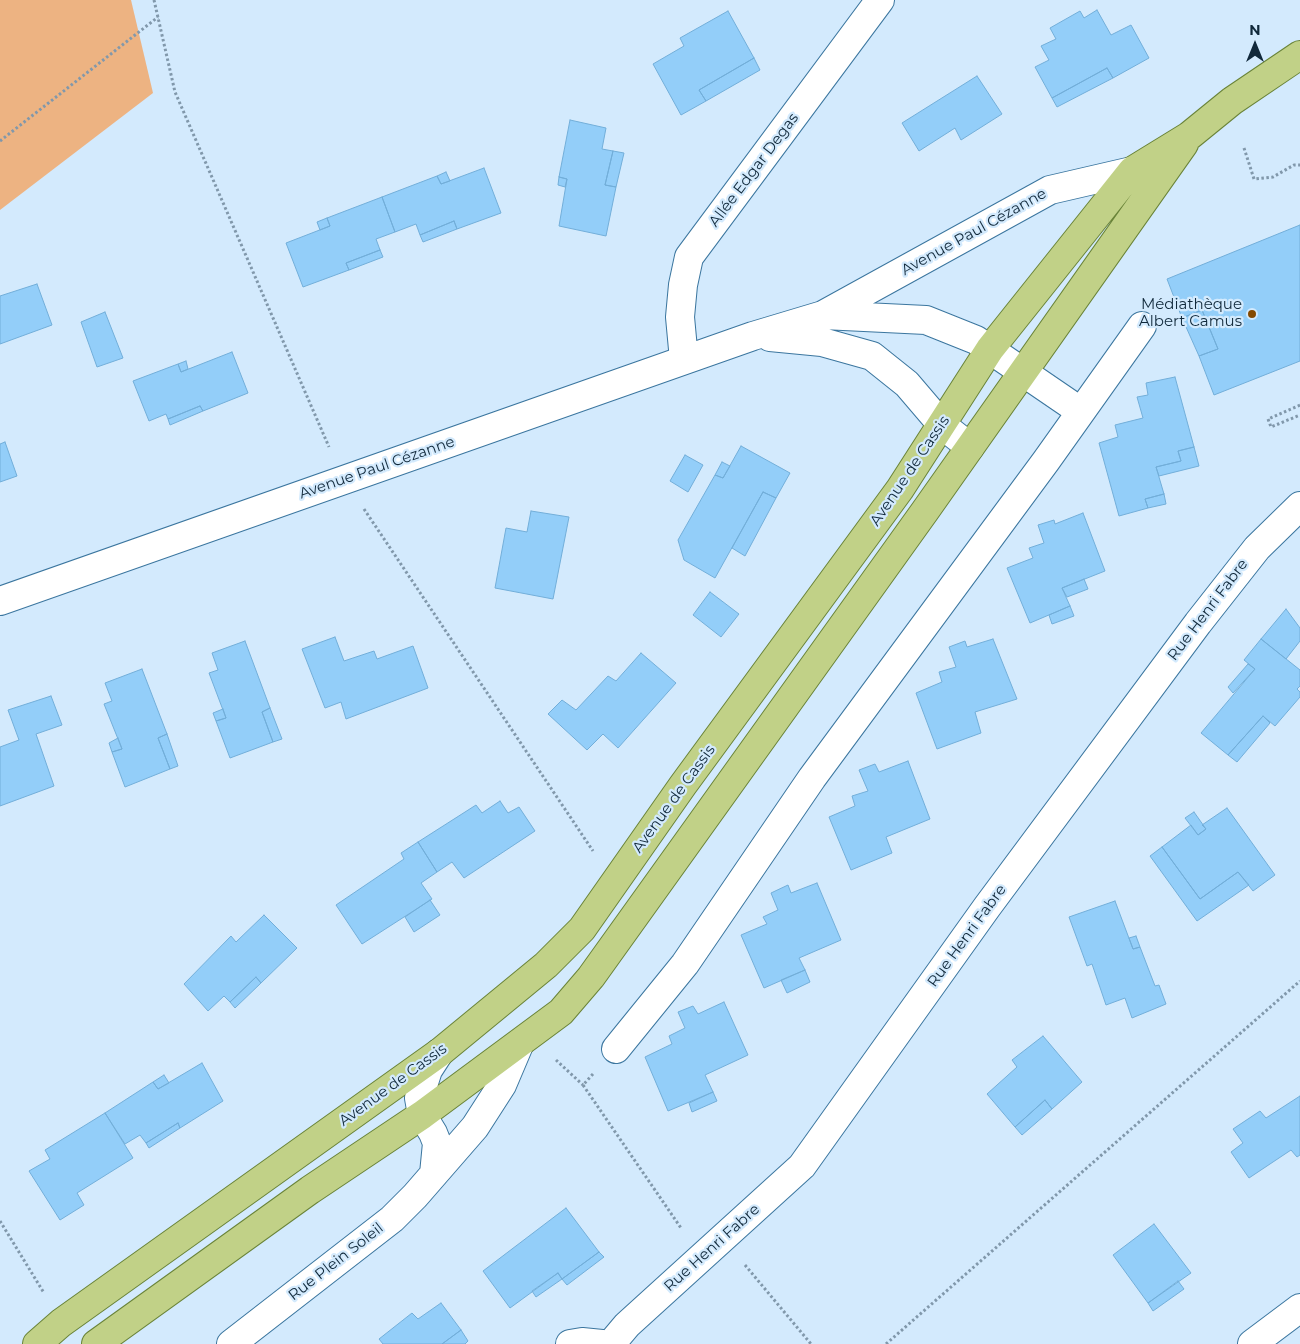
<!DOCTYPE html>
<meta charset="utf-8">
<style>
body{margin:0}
#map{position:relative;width:1300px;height:1344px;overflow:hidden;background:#d3eafd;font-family:Montserrat,sans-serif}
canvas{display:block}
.north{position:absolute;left:1230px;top:20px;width:50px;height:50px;-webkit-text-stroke:4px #d3eafd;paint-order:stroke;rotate:0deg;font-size:14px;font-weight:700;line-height:20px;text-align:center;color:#11293b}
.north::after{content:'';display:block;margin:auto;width:18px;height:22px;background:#11293b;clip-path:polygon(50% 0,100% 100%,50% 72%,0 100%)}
</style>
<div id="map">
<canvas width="1300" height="1344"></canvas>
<div class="north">N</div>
</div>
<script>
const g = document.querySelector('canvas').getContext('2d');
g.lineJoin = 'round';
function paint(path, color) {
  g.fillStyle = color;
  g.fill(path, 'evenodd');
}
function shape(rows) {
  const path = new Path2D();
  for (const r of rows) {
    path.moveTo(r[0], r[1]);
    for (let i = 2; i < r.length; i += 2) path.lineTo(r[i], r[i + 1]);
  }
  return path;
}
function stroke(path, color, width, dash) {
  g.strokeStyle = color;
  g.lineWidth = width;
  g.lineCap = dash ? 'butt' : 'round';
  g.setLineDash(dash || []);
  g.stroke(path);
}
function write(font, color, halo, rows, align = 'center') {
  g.font = font + ' Montserrat,sans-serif';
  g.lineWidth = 4.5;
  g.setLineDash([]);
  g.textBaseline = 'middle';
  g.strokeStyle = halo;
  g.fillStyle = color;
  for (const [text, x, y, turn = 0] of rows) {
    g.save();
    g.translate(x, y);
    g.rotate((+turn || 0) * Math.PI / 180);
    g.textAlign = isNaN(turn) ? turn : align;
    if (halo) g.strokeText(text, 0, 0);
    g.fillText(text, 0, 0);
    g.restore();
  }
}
paint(shape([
 [0,0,131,0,153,93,0,210]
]), '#edb382');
const building = shape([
 [1097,10,1111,35,1131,25,1149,58,1113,78,1107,68,1052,98,1035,67,1049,60,1041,46,1056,39,1050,28,1080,11,1084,18,1097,10],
 [728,11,754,58,699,90,706,101,681,115,653,64,684,46,680,38,728,11],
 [754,58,760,70,706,101,699,90,754,58],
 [1107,68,1113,78,1057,107,1052,98,1107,68],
 [977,76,1002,114,961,140,955,128,919,151,902,123,977,76],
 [570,120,606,128,602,149,613,151,605,185,616,187,606,236,559,226,567,179,559,177,570,120],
 [613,151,624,153,616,187,605,185,613,151],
 [484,168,501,213,457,229,454,221,420,235,416,224,395,232,382,197,437,176,441,184,484,168],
 [446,172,450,181,441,184,437,176,446,172],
 [559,177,567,179,565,187,558,185,559,177],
 [382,197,395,232,376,239,380,250,346,263,349,270,303,287,286,243,330,226,327,218,382,197],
 [327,218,330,226,320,230,317,222,327,218],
 [454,221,457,229,423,242,420,235,454,221],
 [1300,225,1300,361,1214,395,1199,356,1218,349,1202,310,1182,318,1167,279,1300,225],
 [380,250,383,257,349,270,346,263,380,250],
 [37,284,52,325,0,344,0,296,37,284],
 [1202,310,1218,349,1199,356,1182,318,1202,310],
 [105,312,123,358,97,367,81,322,105,312],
 [232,352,248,393,203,411,200,406,168,419,166,414,149,421,133,381,178,364,181,372,232,352],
 [186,361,188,369,181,372,178,364,186,361],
 [1175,377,1194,447,1178,451,1181,461,1156,467,1164,494,1145,499,1148,508,1119,516,1099,443,1118,437,1115,425,1143,418,1137,397,1148,395,1146,383,1175,377],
 [200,406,203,411,170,425,168,419,200,406],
 [5,442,17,476,0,482,0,444,5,442],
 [741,446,790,473,776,498,763,492,715,578,684,560,678,540,715,475,723,478,741,446],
 [1194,447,1199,466,1159,476,1156,467,1181,461,1178,451,1194,447],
 [685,455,703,465,688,492,670,481,685,455],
 [722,462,730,466,723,478,715,475,722,462],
 [763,492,776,498,745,556,732,548,763,492],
 [1164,494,1166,504,1148,508,1145,499,1164,494],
 [531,511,569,517,553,599,495,588,506,528,527,532,531,511],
 [1083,513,1105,571,1062,588,1070,606,1030,623,1007,568,1033,558,1029,548,1044,543,1038,525,1054,520,1055,524,1083,513],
 [1084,579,1088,589,1067,597,1062,588,1084,579],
 [710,592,739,614,721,637,693,615,710,592],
 [1070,606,1074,616,1052,624,1049,615,1070,606],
 [1286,609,1300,628,1300,641,1286,659,1261,639,1286,609],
 [335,637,344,661,374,651,377,659,413,646,428,688,346,719,341,702,325,708,302,649,335,637],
 [993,639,1017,699,975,712,981,733,937,749,916,693,942,682,939,672,956,667,949,647,965,641,967,647,993,639],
 [1261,639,1300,670,1300,686,1297,689,1300,692,1300,697,1275,726,1263,716,1228,755,1201,733,1255,669,1244,660,1261,639],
 [245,641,270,708,262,712,273,742,230,758,216,721,226,718,209,673,218,670,212,653,245,641],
 [641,653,676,683,618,748,603,734,587,750,548,714,562,700,576,710,608,676,616,681,641,653],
 [1248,664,1255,669,1233,693,1228,687,1248,664],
 [142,669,167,734,158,738,170,769,125,787,112,752,122,749,104,704,112,701,105,683,142,669],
 [51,696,62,725,36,734,54,786,0,806,0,747,19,740,8,710,51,696],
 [270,708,282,739,273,742,262,712,270,708],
 [223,709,226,718,216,721,213,713,223,709],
 [1263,716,1270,723,1237,762,1228,755,1263,716],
 [167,734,178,766,170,769,158,738,167,734],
 [118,738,122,749,112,752,109,743,118,738],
 [908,761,930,819,886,837,892,853,851,870,829,817,855,806,852,796,868,791,859,770,875,764,879,772,908,761],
 [500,801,508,813,519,807,535,831,464,878,452,862,437,872,418,842,476,805,482,813,500,801],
 [1227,808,1275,875,1253,891,1238,872,1200,899,1162,847,1191,825,1198,835,1206,829,1202,825,1227,808],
 [1194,812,1206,829,1198,835,1185,818,1194,812],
 [418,842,437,872,421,883,432,899,362,944,336,905,404,859,401,853,418,842],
 [1162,847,1200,899,1238,872,1249,885,1197,921,1150,856,1162,847],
 [817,883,841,940,799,958,805,970,764,988,741,935,767,924,763,917,778,910,771,893,788,885,791,893,817,883],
 [430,900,440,915,414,932,405,917,430,900],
 [1115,901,1133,949,1140,947,1155,986,1159,985,1166,1004,1132,1018,1125,998,1106,1005,1092,964,1087,966,1069,917,1115,901],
 [264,915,297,948,261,983,256,977,230,1002,224,996,208,1011,184,984,231,936,236,942,264,915],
 [1136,936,1140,947,1133,949,1129,938,1136,936],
 [805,970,810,982,787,993,781,980,805,970],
 [256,977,261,983,235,1008,230,1002,256,977],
 [724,1002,748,1055,705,1075,713,1092,668,1111,645,1057,672,1044,669,1036,685,1028,678,1012,693,1006,698,1014,724,1002],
 [1043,1036,1082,1082,1052,1109,1045,1100,1015,1127,987,1094,1017,1067,1012,1060,1043,1036],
 [202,1063,223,1101,180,1128,178,1123,146,1143,140,1135,125,1144,105,1113,153,1082,158,1089,202,1063],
 [164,1075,169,1083,158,1089,153,1082,164,1075],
 [713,1092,717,1101,692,1112,689,1103,713,1092],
 [1300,1096,1300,1155,1297,1157,1291,1150,1249,1178,1231,1152,1243,1143,1233,1129,1260,1111,1266,1118,1300,1096],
 [1045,1100,1052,1109,1022,1135,1015,1127,1045,1100],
 [105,1113,133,1158,77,1193,84,1205,60,1220,29,1171,50,1159,45,1150,105,1113],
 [178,1123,180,1128,149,1148,146,1143,178,1123],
 [566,1208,599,1252,562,1279,558,1273,510,1308,483,1271,566,1208],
 [1154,1224,1191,1273,1148,1303,1113,1255,1154,1224],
 [599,1252,604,1257,567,1285,562,1279,599,1252],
 [558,1273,562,1279,536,1297,532,1291,558,1273],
 [1178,1281,1184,1289,1153,1311,1148,1303,1178,1281],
 [441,1303,461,1330,442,1344,383,1344,379,1339,412,1313,418,1319,441,1303],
 [461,1330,468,1341,465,1344,442,1344,461,1330]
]);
paint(building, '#93cef9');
stroke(building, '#72aed9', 1);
const minor = shape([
 [823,315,926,320,976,340,1080,411],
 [770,337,822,342,872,356,907,384,942,425,970,447],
 [684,360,680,317,683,285,689,257,880,0],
 [0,601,753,336,823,315,1050,190,1132,171],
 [616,1049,685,964,812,778,1046,461,1142,326],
 [434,1174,437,1143,433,1133,422,1115,419,1098,428,1070,439,1053],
 [231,1344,392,1219,415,1196,475,1127,502,1085,519,1045],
 [570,1344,582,1342,602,1344],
 [611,1344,627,1325,802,1166,987,907,1198,623,1257,548,1300,506],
 [1252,1344,1300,1308]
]);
const major = shape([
 [37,1344,61,1323,439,1053,546,965,582,929,683,785,900,489,990,349,1132,171,1189,136,1232,101,1300,55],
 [96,1344,310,1190,422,1115,561,1012,591,977,925,511,1184,144]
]);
stroke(minor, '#3b769f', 30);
stroke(major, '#698338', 30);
stroke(shape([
 [154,0,175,92,329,447],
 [0,141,158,17],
 [1244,148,1254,179,1273,177,1294,165,1300,165],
 [1300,405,1268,419,1271,427,1300,415],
 [364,509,593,851],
 [556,1060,583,1085],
 [593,1074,583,1085,681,1228],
 [0,1221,44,1293],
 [745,1265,811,1344],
 [886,1344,1300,981]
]), '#8198ab', 3, [2.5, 2.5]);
stroke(minor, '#fff', 28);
stroke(major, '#c1d187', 28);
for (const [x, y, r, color] of [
 [1252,314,5,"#844900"]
]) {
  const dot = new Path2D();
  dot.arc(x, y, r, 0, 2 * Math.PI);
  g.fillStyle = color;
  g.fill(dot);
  stroke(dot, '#d3eafd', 2);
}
write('15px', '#11293b', '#d3eafd', [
 ["Allée Edgar Degas",754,170,-53],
 ["Avenue Paul Cézanne",974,232,-29],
 ["Avenue Paul Cézanne",377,468,-19],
 ["Avenue de Cassis",910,471,-56],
 ["Rue Henri Fabre",1208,610,-53],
 ["Avenue de Cassis",674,799,-54],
 ["Rue Henri Fabre",967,936,-54],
 ["Avenue de Cassis",393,1085,-36],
 ["Rue Henri Fabre",712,1248,-42],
 ["Rue Plein Soleil",336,1262,-38]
]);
write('15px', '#11293b', '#d3eafd', [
 ["Médiathèque",1242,305],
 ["Albert Camus",1242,322]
], 'right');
</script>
